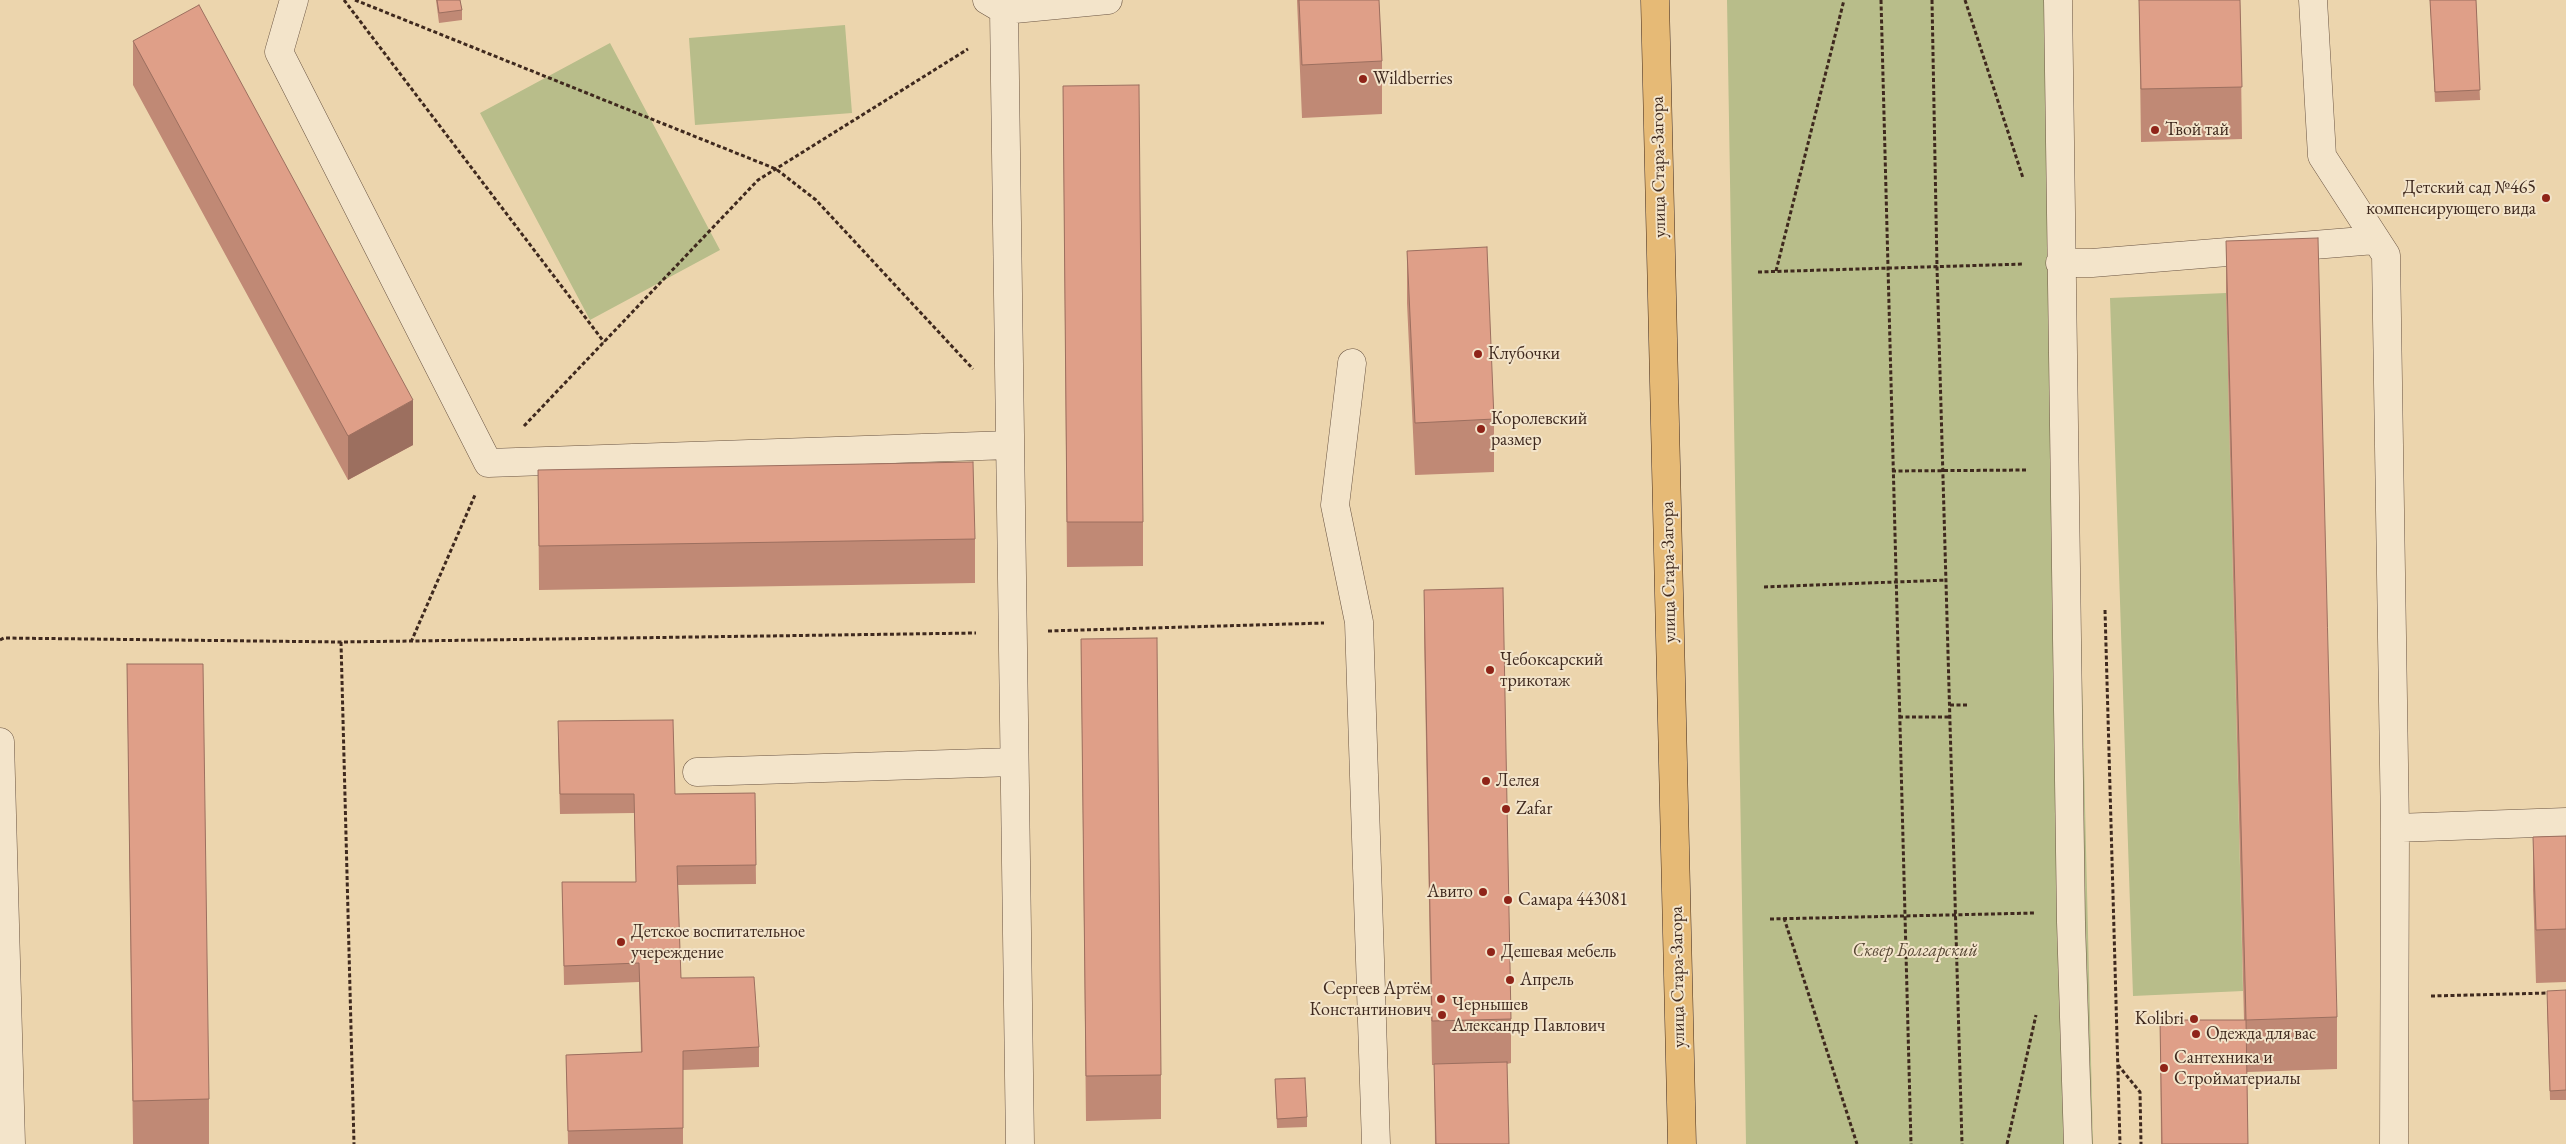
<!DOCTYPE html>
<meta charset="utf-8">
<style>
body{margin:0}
canvas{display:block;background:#ecd5ad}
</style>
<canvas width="2566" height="1144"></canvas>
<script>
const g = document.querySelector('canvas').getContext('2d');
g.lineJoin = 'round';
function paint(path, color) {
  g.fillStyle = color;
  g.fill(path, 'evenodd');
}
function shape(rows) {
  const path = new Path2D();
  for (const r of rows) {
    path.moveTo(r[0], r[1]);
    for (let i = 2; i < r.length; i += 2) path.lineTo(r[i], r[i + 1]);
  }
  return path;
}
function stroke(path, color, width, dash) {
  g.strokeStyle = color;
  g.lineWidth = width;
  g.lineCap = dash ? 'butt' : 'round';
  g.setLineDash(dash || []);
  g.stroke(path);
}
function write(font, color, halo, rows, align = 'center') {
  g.font = font + ' "EB Garamond",serif';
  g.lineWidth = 4;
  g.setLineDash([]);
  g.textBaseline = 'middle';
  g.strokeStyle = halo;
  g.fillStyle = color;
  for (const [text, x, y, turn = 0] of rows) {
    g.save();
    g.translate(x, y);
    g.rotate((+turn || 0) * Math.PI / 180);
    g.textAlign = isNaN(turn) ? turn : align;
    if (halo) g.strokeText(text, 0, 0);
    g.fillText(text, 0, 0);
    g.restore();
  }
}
paint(shape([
 [1727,0,2066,0,2093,1144,1746,1144],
 [845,25,852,113,695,125,689,38],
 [610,43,720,250,590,320,480,113],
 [2226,293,2243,991,2133,996,2110,298]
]), '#b8bd8a');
const minor = shape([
 [294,0,279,52,488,463,1010,445],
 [987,0,1004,10,1108,0],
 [2058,0,2071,922,2078,1144],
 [2313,0,2322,156,2386,255,2395,828,2394,1144],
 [1004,10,1020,1144],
 [2060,263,2092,263,2375,240],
 [1352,363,1335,505,1359,622,1376,1144],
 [0,742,11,1144],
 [697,772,1014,762],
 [2395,828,2566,822]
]);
const major = shape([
 [1655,0,1682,1144]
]);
stroke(minor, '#6a5442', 29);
stroke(major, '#3f291e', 29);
stroke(shape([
 [344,0,604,342],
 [355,0,776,169,816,200,973,369],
 [1881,0,1911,1144],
 [1932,0,1937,267,1962,1144],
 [1965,0,2023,178],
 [1776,271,1844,0],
 [1758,272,2024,264],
 [524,426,758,180,968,49],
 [1892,471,2028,470],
 [1764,587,1947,580],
 [2105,610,2120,1144],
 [1048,631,1324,623],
 [0,640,4,638,341,642,976,633],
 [341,642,354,1144],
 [411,642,475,495],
 [1950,705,1969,705],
 [1899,717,1950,717],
 [1784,918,1857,1144],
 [1770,919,2035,913],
 [2431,996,2549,993],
 [2118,1065,2140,1092,2141,1144],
 [2007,1144,2036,1015]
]), '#3f291e', 3, [4, 2.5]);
stroke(minor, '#f3e4ca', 28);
stroke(major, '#e6ba76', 28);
paint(shape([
 [436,0,460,0,462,10,462,20,439,23],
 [1297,0,1379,0,1382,61,1382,114,1302,118],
 [2139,0,2240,0,2242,139,2141,142],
 [2430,0,2476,0,2480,100,2435,102],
 [133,41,413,445,348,480,133,85],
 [1063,86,1143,522,1143,566,1067,567],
 [2226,241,2337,1017,2337,1069,2247,1072,2248,1144,2161,1144,2160,1020,2244,1020,2226,293],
 [1407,251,1494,419,1494,472,1415,475,1407,303],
 [538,470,975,539,975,583,539,590],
 [1424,590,1511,1019,1511,1063,1507,1064,1509,1144,1435,1144,1434,1065,1432,1065,1424,635],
 [1081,639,1161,1075,1161,1119,1086,1121],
 [127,664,209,1099,209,1144,133,1144],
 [558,740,675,794,755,793,756,884,678,885,681,978,759,1047,759,1067,683,1070,683,1144,568,1144,566,1055,641,1052,639,982,564,985,562,882,636,882,634,813,560,814],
 [2566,836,2566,982,2536,983,2533,890,2533,837],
 [2566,990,2566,1100,2550,1100,2547,1001],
 [1275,1079,1307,1117,1307,1127,1277,1128]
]), '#c08975');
paint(shape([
 [413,400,413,445,348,480,348,436]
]), '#9c6f5f');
const building = shape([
 [437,0,460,0,462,10,439,13,437,0],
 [1299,0,1379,0,1382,61,1302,65,1299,0],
 [2139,0,2240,0,2242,87,2141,89,2139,0],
 [2430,0,2476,0,2480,90,2435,92,2430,0],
 [199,5,413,400,348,436,133,41,199,5],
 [1139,85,1143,522,1067,522,1063,86,1139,85],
 [2318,238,2337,1017,2246,1020,2226,241,2318,238],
 [1487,247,1494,419,1415,423,1407,251,1487,247],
 [973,462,975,539,539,546,538,470,973,462],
 [1503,588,1511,1019,1432,1021,1424,590,1503,588],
 [1157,638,1161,1075,1086,1076,1081,639,1157,638],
 [127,664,203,664,209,1099,133,1101,127,664],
 [673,720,675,794,755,793,756,865,677,866,681,978,754,977,759,1047,683,1051,683,1128,568,1131,566,1055,642,1052,639,963,564,966,562,882,636,882,634,794,560,794,558,721,673,720],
 [2566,836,2566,929,2536,930,2533,837,2566,836],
 [2566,990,2566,1090,2550,1091,2547,991,2566,990],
 [2160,1020,2246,1020,2248,1144,2162,1144,2160,1020],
 [1507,1062,1509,1144,1436,1144,1434,1064,1507,1062],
 [1305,1078,1307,1117,1277,1119,1275,1079,1305,1078]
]);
paint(building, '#df9f88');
stroke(building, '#9c6f5f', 1);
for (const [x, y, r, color] of [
 [1363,79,5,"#8f2418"],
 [2155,130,5,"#8f2418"],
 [2546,198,5,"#8f2418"],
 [1478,354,5,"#8f2418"],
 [1481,429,5,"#8f2418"],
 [1490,670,5,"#8f2418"],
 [1486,781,5,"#8f2418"],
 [1506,809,5,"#8f2418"],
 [1483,892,5,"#8f2418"],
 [1508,900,5,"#8f2418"],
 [621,942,5,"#8f2418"],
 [1491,952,5,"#8f2418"],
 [1510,980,5,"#8f2418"],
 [1441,999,5,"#8f2418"],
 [1442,1015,5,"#8f2418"],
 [2194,1019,5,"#8f2418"],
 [2196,1034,5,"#8f2418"],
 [2164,1068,5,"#8f2418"]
]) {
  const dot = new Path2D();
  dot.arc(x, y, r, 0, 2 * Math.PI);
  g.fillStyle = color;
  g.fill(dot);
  stroke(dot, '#f3e4ca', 2);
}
write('18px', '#3f291e', '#f3e4ca', [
 ["Wildberries",1373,79],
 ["Твой тай",2165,130],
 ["Детский сад №465",2536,188,"right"],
 ["компенсирующего вида",2536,209,"right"],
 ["Клубочки",1488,354],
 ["Королевский",1491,419],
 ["размер",1491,440],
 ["Чебоксарский",1500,660],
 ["трикотаж",1500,681],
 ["Лелея",1496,781],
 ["Zafar",1516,809],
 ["Авито",1473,892,"right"],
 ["Самара 443081",1518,900],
 ["Детское воспитательное",631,932],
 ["учереждение",631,953],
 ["Дешевая мебель",1501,952],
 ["Апрель",1520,980],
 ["Сергеев Артём",1431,989,"right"],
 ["Константинович",1431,1010,"right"],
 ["Чернышев",1452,1005],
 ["Александр Павлович",1452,1026],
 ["Kolibri",2184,1019,"right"],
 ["Одежда для вас",2206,1034],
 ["Сантехника и",2174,1058],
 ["Стройматериалы",2174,1079]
], 'left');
write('18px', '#3f291e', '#f3e4ca', [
 ["улица Стара-Загора",1659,167,-91],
 ["улица Стара-Загора",1669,572,-91],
 ["улица Стара-Загора",1678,977,-91]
]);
write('italic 18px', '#574734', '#f3e4ca', [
 ["Сквер Болгарский",1915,951]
]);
</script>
